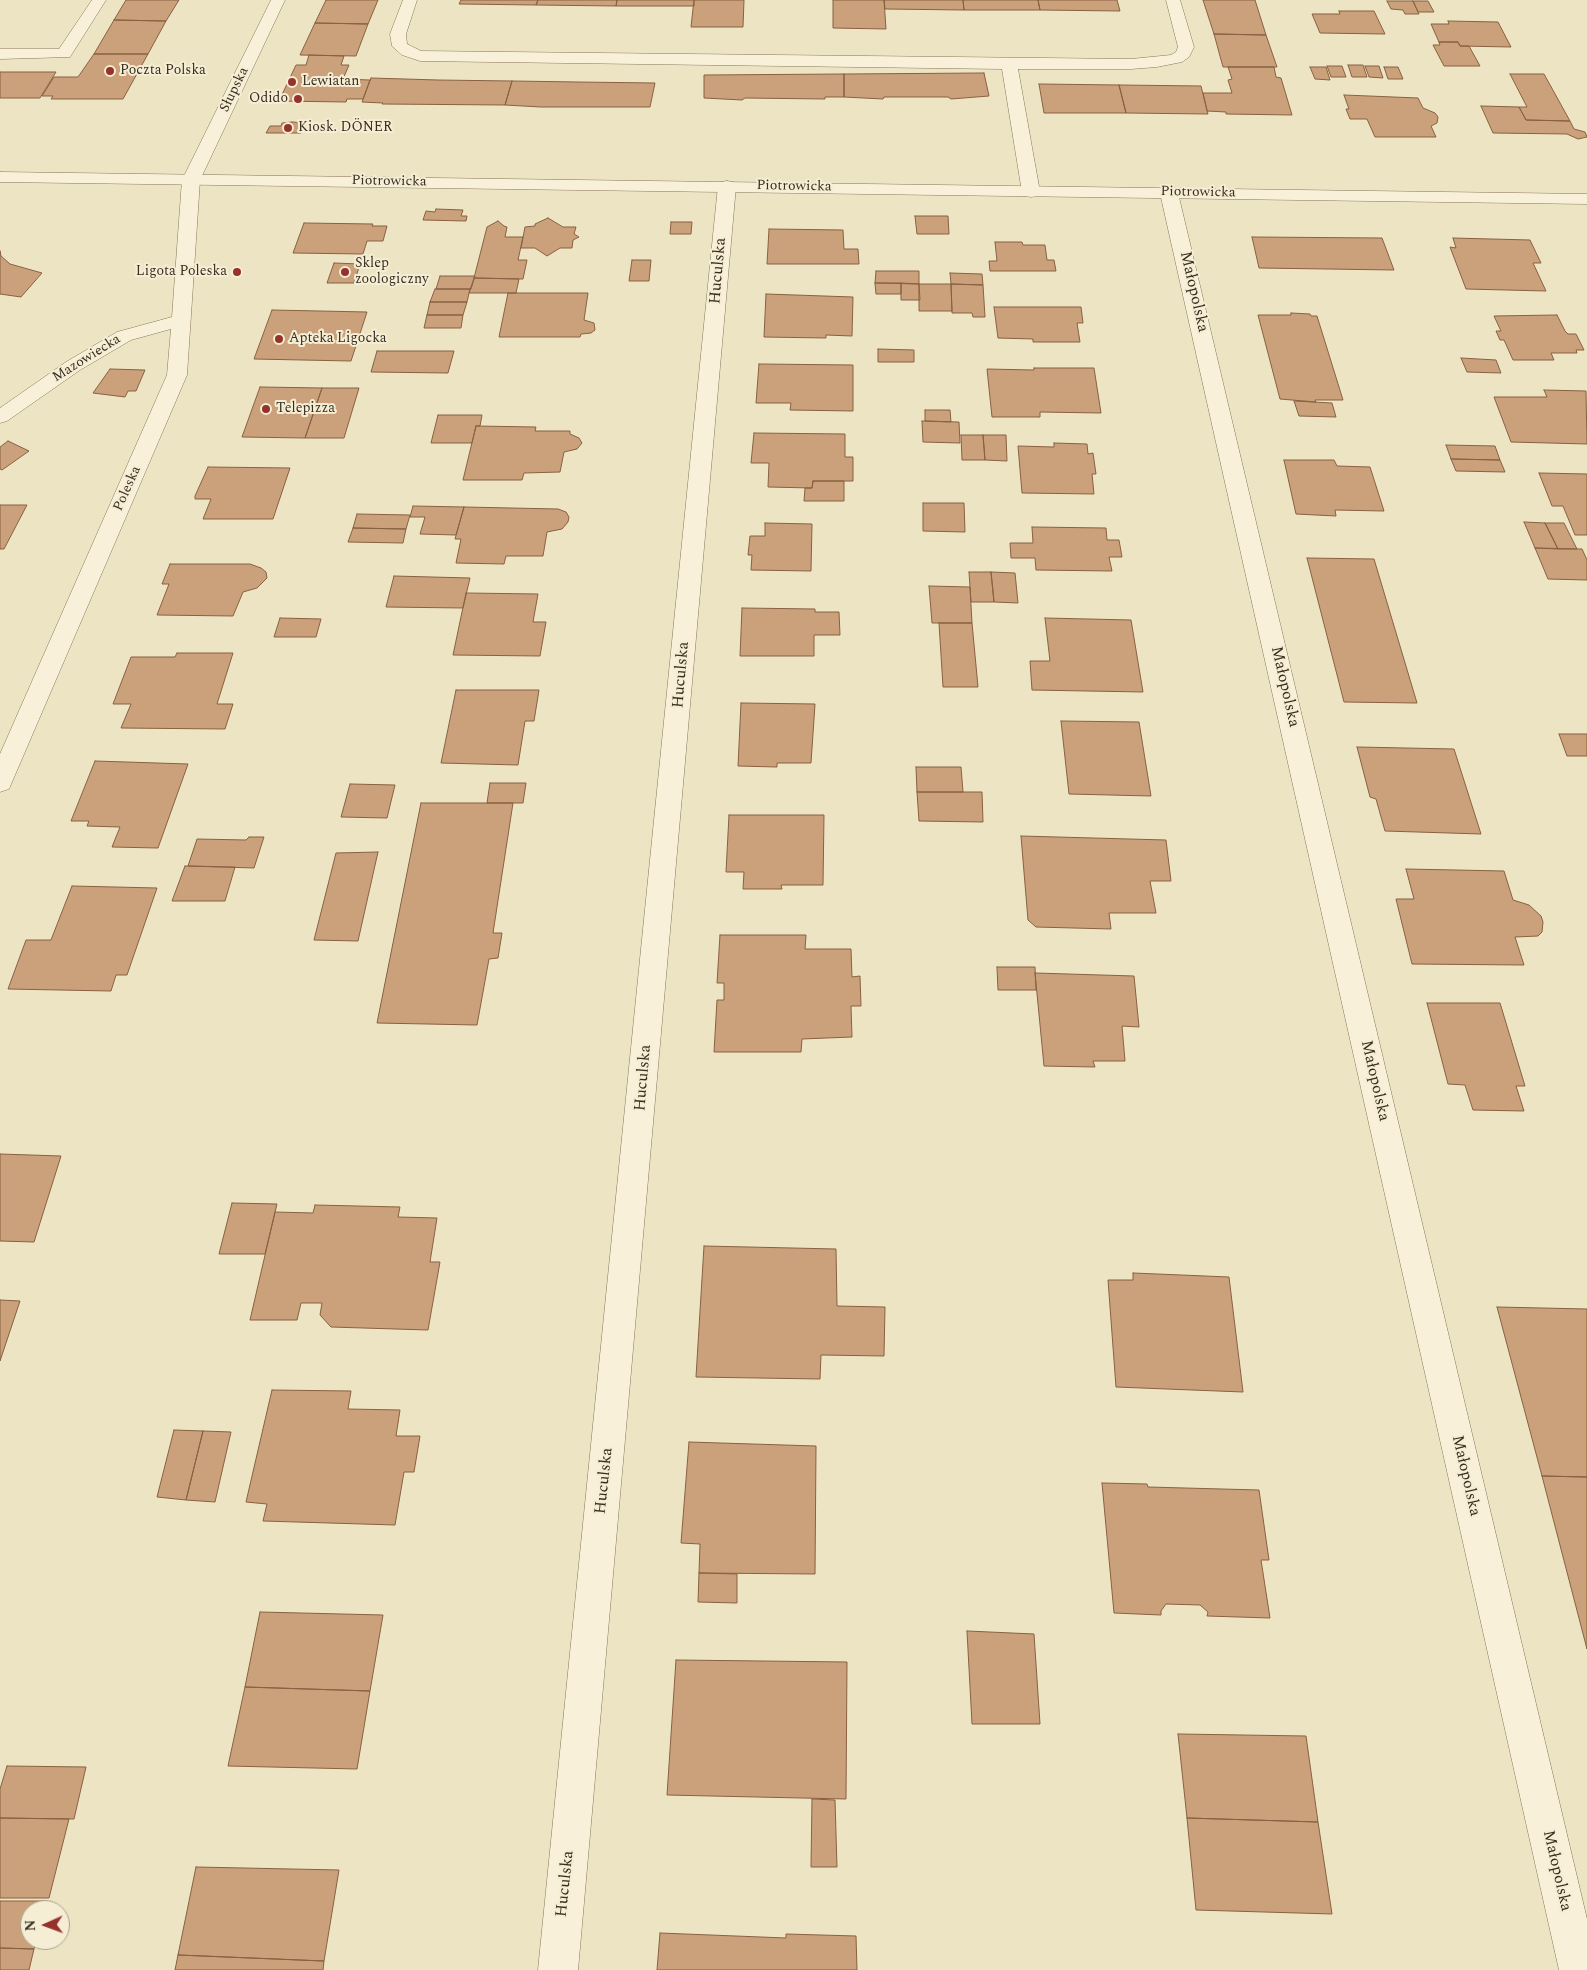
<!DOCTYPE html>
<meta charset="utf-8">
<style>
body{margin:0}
#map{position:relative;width:1587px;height:1970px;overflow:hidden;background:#ede4c4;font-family:Spectral,serif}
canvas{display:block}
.north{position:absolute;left:20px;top:1900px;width:50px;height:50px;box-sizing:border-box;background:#f5edd4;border:1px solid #a9a08c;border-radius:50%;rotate:268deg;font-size:14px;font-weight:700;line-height:20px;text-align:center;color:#382d1f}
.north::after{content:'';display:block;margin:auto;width:18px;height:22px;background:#96322c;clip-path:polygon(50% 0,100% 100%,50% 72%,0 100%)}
</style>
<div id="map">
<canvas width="1587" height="1970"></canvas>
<div class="north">N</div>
</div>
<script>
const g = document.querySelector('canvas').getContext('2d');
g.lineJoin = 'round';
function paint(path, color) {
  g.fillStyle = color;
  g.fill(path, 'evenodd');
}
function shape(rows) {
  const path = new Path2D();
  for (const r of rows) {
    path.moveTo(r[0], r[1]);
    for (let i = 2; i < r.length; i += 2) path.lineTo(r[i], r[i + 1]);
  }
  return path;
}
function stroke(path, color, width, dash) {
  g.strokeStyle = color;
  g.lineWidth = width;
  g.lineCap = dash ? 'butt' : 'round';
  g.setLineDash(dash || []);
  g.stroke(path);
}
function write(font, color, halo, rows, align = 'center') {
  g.font = font + ' Spectral,serif';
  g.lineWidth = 4;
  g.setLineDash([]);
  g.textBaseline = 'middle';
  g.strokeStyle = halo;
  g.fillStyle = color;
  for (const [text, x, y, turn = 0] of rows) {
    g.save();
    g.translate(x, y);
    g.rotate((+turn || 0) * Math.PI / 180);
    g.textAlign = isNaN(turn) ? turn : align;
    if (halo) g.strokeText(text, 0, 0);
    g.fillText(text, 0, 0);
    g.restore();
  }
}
const building = shape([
 [126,0,179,0,166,21,114,20,126,0],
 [326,0,378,0,368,24,315,23,326,0],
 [461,0,538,0,536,5,459,4,461,0],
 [538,0,617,0,616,6,536,5,538,0],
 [617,0,694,0,694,6,616,6,617,0],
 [694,0,744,0,743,27,691,27,694,0],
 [833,0,884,0,886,29,833,28,833,0],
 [884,0,963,0,964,10,885,9,884,0],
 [963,0,1038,0,1040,10,964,10,963,0],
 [1038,0,1117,0,1120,11,1040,10,1038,0],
 [1203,0,1255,0,1266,35,1214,34,1203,0],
 [1387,1,1413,1,1419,14,1405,14,1403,10,1391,9,1387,1],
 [1413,1,1428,1,1434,12,1418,12,1413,1],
 [1339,11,1374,11,1385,34,1320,33,1312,14,1340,14,1339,11],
 [114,20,166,21,148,54,94,54,114,20],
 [1448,21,1498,22,1511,47,1460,46,1458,42,1439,42,1431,24,1449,24,1448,21],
 [315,23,368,24,356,56,300,55,315,23],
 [1214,34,1266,35,1277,67,1223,67,1214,34],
 [1439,42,1458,42,1460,46,1469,46,1480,66,1444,66,1433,45,1440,45,1439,42],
 [94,54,148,54,123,99,51,99,53,96,42,96,54,77,78,77,94,54],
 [309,55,344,56,341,65,349,65,343,79,370,80,363,99,347,99,346,102,279,101,296,65,306,65,309,55],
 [1348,65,1363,65,1367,77,1352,77,1348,65],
 [1327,66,1342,66,1346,77,1331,77,1327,66],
 [1365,66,1379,66,1383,78,1369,77,1365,66],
 [1228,67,1274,67,1276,77,1281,78,1292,115,1226,114,1226,112,1207,111,1203,93,1232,93,1228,80,1232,79,1228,67],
 [1310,67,1326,67,1330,80,1315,79,1310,67],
 [1384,67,1398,67,1403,79,1388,79,1384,67],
 [0,72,56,72,40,98,0,98,0,72],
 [984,73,989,96,951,99,948,97,884,97,883,99,844,97,844,74,984,73],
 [844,74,844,97,825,97,825,99,745,98,742,100,704,98,704,75,844,74],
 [1510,74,1544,74,1570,121,1526,120,1519,107,1527,107,1510,74],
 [371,78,438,80,512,81,505,105,382,104,383,103,362,102,371,78],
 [512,81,578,82,655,83,650,107,541,107,505,105,512,81],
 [1039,84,1119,85,1126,113,1044,113,1039,84],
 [1119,85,1201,86,1208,114,1126,113,1119,85],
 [1344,95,1418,98,1423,108,1435,113,1438,117,1437,123,1431,126,1436,137,1375,137,1367,119,1350,119,1346,109,1349,109,1344,95],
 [1481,106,1519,107,1526,120,1570,121,1574,129,1585,132,1587,137,1578,139,1567,134,1493,133,1481,106],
 [292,122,305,123,301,133,266,133,270,126,281,126,282,123,292,122],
 [436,209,463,210,461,216,467,216,466,221,423,220,426,211,435,212,436,209],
 [915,216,948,216,949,234,917,234,915,216],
 [548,218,563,227,576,227,574,234,579,237,573,240,572,248,560,248,547,256,535,248,521,248,525,227,535,226,535,224,548,218],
 [498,221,504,226,507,227,505,237,523,237,518,260,527,260,523,279,474,278,487,227,498,221],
 [671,222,692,222,691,234,670,234,671,222],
 [304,223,373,224,372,226,387,226,383,241,367,241,363,254,293,253,304,223],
 [769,229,843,230,844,249,858,249,859,264,767,264,769,229],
 [1252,237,1382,238,1394,270,1259,268,1252,237],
 [1453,238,1530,240,1541,263,1533,263,1546,291,1466,289,1450,247,1456,248,1453,238],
 [995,242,1022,242,1023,245,1045,245,1047,260,1054,260,1056,271,990,271,989,261,997,261,995,242],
 [0,251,1,256,10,264,42,273,21,297,0,294,0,251],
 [632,260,651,260,649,281,629,281,632,260],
 [334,263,360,264,354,283,327,283,334,263],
 [876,271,919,271,919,284,875,283,876,271],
 [950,273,982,274,983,285,951,284,950,273],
 [440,276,475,276,471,289,436,289,440,276],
 [474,278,519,279,516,293,469,293,474,278],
 [875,283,901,283,901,294,876,294,875,283],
 [901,283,919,284,920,300,901,300,901,283],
 [919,284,951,284,952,311,919,311,919,284],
 [951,284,983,285,985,317,973,317,972,313,952,313,951,284],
 [435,289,470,289,467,302,430,302,435,289],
 [508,293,588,293,584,320,594,323,595,330,591,333,581,334,580,337,499,337,508,293],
 [766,294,853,297,852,336,826,335,826,338,764,337,766,294],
 [430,302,467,302,463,315,427,315,430,302],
 [994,307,1081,307,1083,323,1077,323,1080,342,1033,342,1033,339,998,338,994,307],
 [272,310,367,312,351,361,254,359,272,310],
 [1291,313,1310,314,1311,316,1317,316,1343,400,1315,400,1316,402,1280,399,1258,315,1291,315,1291,313],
 [427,315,463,315,461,328,424,328,427,315],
 [1557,315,1565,331,1568,334,1576,334,1584,350,1576,350,1577,353,1551,353,1554,360,1513,360,1504,340,1500,340,1496,331,1501,331,1494,316,1557,315],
 [878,349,914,350,914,362,878,362,878,349],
 [377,351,454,351,448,373,371,372,377,351],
 [1461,358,1496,360,1501,373,1467,372,1461,358],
 [759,364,853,365,853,411,790,410,791,403,756,403,759,364],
 [1034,368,1094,368,1101,413,1040,412,1040,417,992,417,987,369,1034,370,1034,368],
 [110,369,145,370,136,391,128,391,125,397,93,393,110,369],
 [260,387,322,388,305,438,242,437,260,387],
 [322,388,359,388,344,438,305,438,322,388],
 [1544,390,1586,391,1587,444,1511,442,1494,397,1547,397,1544,390],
 [1294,401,1332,403,1336,417,1299,416,1294,401],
 [925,410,950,410,951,422,925,421,925,410],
 [438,415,482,415,480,426,476,426,472,443,431,443,438,415],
 [922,421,959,422,960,443,923,442,922,421],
 [476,426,536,427,535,431,570,431,570,434,579,438,582,443,577,449,564,452,560,472,524,473,522,480,463,480,476,426],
 [754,433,845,434,845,457,853,457,853,481,813,481,812,488,768,487,769,463,751,463,754,433],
 [961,435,983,435,985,460,962,460,961,435],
 [983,435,1006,435,1007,461,985,460,983,435],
 [8,441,29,451,2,470,0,469,0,447,8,441],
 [1054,443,1087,444,1088,454,1093,453,1096,474,1092,474,1094,494,1022,493,1018,446,1054,447,1054,443],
 [1446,445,1495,446,1500,460,1451,459,1446,445],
 [1451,459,1500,460,1505,472,1456,471,1451,459],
 [1284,460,1334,460,1337,466,1370,467,1384,511,1335,510,1336,516,1296,514,1284,460],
 [208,467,290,468,273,519,203,519,211,499,195,499,195,496,208,467],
 [1539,473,1587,474,1587,535,1575,535,1563,506,1552,506,1539,473],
 [813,481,844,481,844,501,804,501,805,488,812,488,813,481],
 [923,503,964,503,965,532,923,531,923,503],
 [0,505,27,505,4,549,0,549,0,505],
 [413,506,464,507,456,535,420,534,425,517,410,517,413,506],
 [464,507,558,509,566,512,569,517,568,522,562,529,547,532,543,556,506,556,504,564,456,563,461,539,455,539,464,507],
 [357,514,410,515,406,529,353,528,357,514],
 [1524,522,1545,523,1558,549,1535,548,1524,522],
 [765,523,812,524,811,571,751,570,752,555,748,555,750,536,765,536,765,523],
 [1545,523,1564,523,1577,549,1558,549,1545,523],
 [1032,527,1106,528,1107,540,1119,540,1122,557,1109,557,1112,571,1036,570,1035,558,1011,558,1010,543,1033,543,1032,527],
 [353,528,406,529,403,543,348,542,353,528],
 [1535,548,1582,549,1587,560,1587,580,1548,579,1535,548],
 [1307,558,1374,559,1417,703,1344,702,1307,558],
 [170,564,250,564,261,568,266,572,267,578,257,588,243,592,233,616,157,615,169,584,162,584,170,564],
 [969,572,991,572,994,602,971,602,969,572],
 [991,572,1015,573,1018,603,994,602,991,572],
 [394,576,470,578,463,608,386,607,394,576],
 [929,586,970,587,972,623,932,623,929,586],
 [466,593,538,594,533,622,546,622,540,656,453,655,466,593],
 [742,608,815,609,815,612,839,612,840,635,814,635,814,656,740,656,742,608],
 [280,618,321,619,316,637,274,637,280,618],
 [1045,618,1131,620,1143,692,1032,690,1030,661,1050,661,1045,618],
 [939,623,972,623,978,687,943,687,939,623],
 [177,653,233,653,217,704,233,704,225,729,121,728,131,704,113,704,131,657,175,657,177,653],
 [456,690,539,690,534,721,525,721,518,765,441,763,456,690],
 [741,703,815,704,811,763,777,763,777,767,738,766,741,703],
 [1061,721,1139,722,1151,796,1069,794,1061,721],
 [1559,734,1587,734,1587,756,1567,756,1559,734],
 [1357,747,1454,749,1481,834,1385,831,1376,799,1370,797,1357,747],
 [95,761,188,764,158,848,112,847,120,827,87,826,89,821,71,821,95,761],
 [916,767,961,767,963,792,917,792,916,767],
 [490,783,526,783,523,803,487,803,490,783],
 [350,784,395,785,387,818,341,817,350,784],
 [917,792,982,792,983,822,919,821,917,792],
 [421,803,513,803,493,933,502,933,498,958,489,959,477,1025,377,1023,421,803],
 [729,815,824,815,823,885,781,885,782,889,743,889,744,872,726,872,729,815],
 [1021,836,1166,840,1171,881,1150,881,1156,913,1109,913,1111,929,1036,927,1028,920,1021,836],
 [249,837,264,837,254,868,188,866,197,839,246,840,249,837],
 [378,852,358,941,314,940,336,853,378,852],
 [185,866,235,867,225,901,172,901,185,866],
 [1406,869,1504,871,1513,900,1529,905,1541,916,1543,922,1542,932,1538,936,1515,937,1524,965,1412,964,1396,899,1414,899,1406,869],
 [72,886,157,888,127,975,116,975,111,991,8,989,26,940,51,940,72,886],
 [720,935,806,935,805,949,851,949,852,977,860,976,861,1006,851,1006,852,1037,802,1039,801,1052,714,1052,717,1000,724,1000,724,983,717,983,720,935],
 [997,967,1035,967,1036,990,998,990,997,967],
 [1035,973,1134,976,1139,1027,1122,1026,1125,1061,1093,1061,1095,1067,1044,1066,1035,973],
 [1427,1003,1500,1003,1525,1086,1516,1086,1524,1111,1473,1110,1465,1085,1448,1084,1427,1003],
 [0,1154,61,1156,34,1242,0,1241,0,1154],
 [232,1203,277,1204,265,1254,219,1254,232,1203],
 [315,1205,400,1207,398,1217,437,1218,430,1262,440,1262,428,1330,331,1327,320,1315,322,1303,301,1303,297,1320,250,1320,275,1212,313,1213,315,1205],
 [704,1246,836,1249,837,1306,885,1307,884,1356,821,1355,820,1379,696,1377,704,1246],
 [1133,1273,1229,1277,1243,1392,1116,1387,1108,1280,1133,1280,1133,1273],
 [0,1300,20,1301,0,1361,0,1300],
 [1497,1307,1587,1309,1587,1477,1542,1476,1497,1307],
 [272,1390,351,1391,348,1409,400,1410,396,1436,420,1436,414,1472,404,1472,395,1525,263,1521,267,1504,246,1502,272,1390],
 [174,1430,203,1431,186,1500,157,1497,174,1430],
 [203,1431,231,1432,215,1502,186,1500,203,1431],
 [689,1442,816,1446,815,1574,699,1573,700,1544,681,1543,689,1442],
 [1542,1476,1587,1477,1587,1649,1542,1476],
 [1102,1483,1147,1484,1148,1487,1259,1490,1269,1560,1261,1560,1270,1618,1207,1616,1208,1612,1200,1605,1166,1604,1161,1611,1161,1615,1114,1613,1102,1483],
 [699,1573,737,1574,737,1603,698,1602,699,1573],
 [260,1612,383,1615,370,1691,245,1687,260,1612],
 [967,1631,1034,1634,1040,1724,972,1724,967,1631],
 [676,1660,847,1662,846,1799,667,1795,676,1660],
 [245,1687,370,1691,357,1769,228,1766,245,1687],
 [1178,1734,1306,1736,1318,1822,1187,1818,1178,1734],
 [7,1766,86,1767,74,1819,0,1818,0,1789,7,1766],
 [812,1799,835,1800,837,1867,811,1867,812,1799],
 [0,1818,69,1819,49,1898,0,1898,0,1818],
 [1187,1818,1318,1822,1332,1914,1196,1910,1187,1818],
 [196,1867,339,1870,324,1961,178,1955,196,1867],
 [0,1901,46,1901,44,1910,30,1910,30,1940,37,1940,34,1949,0,1948,0,1901],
 [660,1933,786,1938,786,1934,856,1936,857,1970,657,1970,660,1933],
 [0,1948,34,1949,29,1970,0,1970,0,1948],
 [178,1955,324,1961,323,1970,175,1970,178,1955]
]);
paint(building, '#cba17b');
stroke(building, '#876141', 1);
const service = shape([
 [92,0,106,0,70,57,0,59,0,49,59,49,92,0],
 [403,0,417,0,406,34,407,44,421,51,1131,59,1171,55,1176,52,1178,47,1166,0,1180,0,1194,47,1189,57,1182,62,1157,67,1131,69,1018,69,1040,192,1037,196,1031,197,1025,196,1022,192,1002,69,420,61,402,55,392,46,390,34,403,0]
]);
const minor = shape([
 [271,0,285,0,200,180,187,375,12,782,9,789,0,792,0,754,167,375,171,329,131,340,80,370,7,421,0,423,0,408,66,362,117,332,172,317,182,180,271,0],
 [727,181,733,182,736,186,578,1970,538,1970,718,186,721,182,727,181],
 [1169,188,1175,189,1178,193,1587,1919,1587,1970,1559,1970,1160,193,1163,189,1169,188]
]);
const tertiary = shape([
 [0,172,1587,194,1587,204,0,182,0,172]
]);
stroke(service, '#88765b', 1);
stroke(minor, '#88765b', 1);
stroke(tertiary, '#88765b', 1);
paint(service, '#f8f0d8');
paint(minor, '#f8f0d8');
paint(tertiary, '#f8f0d8');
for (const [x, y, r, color] of [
 [110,71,5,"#96322c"],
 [292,82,5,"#96322c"],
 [298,99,5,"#96322c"],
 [288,128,5,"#96322c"],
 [237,272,5,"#96322c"],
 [345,272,5,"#96322c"],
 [279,339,5,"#96322c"],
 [266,409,5,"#96322c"]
]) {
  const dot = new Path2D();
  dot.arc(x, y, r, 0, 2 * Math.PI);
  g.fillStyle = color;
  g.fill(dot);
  stroke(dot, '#f5edd4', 2);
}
write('14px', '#382d1f', '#f5edd4', [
 ["Poczta Polska",120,71],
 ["Lewiatan",302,82],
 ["Odido",288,99,"right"],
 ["Kiosk. DÖNER",298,128],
 ["Sklep",355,264],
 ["zoologiczny",355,280],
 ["Ligota Poleska",227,272,"right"],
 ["Apteka Ligocka",289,339],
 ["Telepizza",276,409]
], 'left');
write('14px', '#382d1f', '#f5edd4', [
 ["Słupska",235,90,-64],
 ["Piotrowicka",389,182,1],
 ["Piotrowicka",794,187,1],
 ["Piotrowicka",1198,193,1],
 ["Mazowiecka",87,359,-32],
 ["Poleska",128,489,-66]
]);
write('16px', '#382d1f', '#f5edd4', [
 ["Huculska",719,271,-85],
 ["Małopolska",1193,292,77],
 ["Huculska",682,675,-85],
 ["Małopolska",1284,687,77],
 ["Huculska",644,1078,-85],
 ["Małopolska",1374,1081,77],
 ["Małopolska",1465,1476,77],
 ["Huculska",605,1481,-84],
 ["Małopolska",1556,1871,77],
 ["Huculska",566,1884,-84]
]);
</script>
